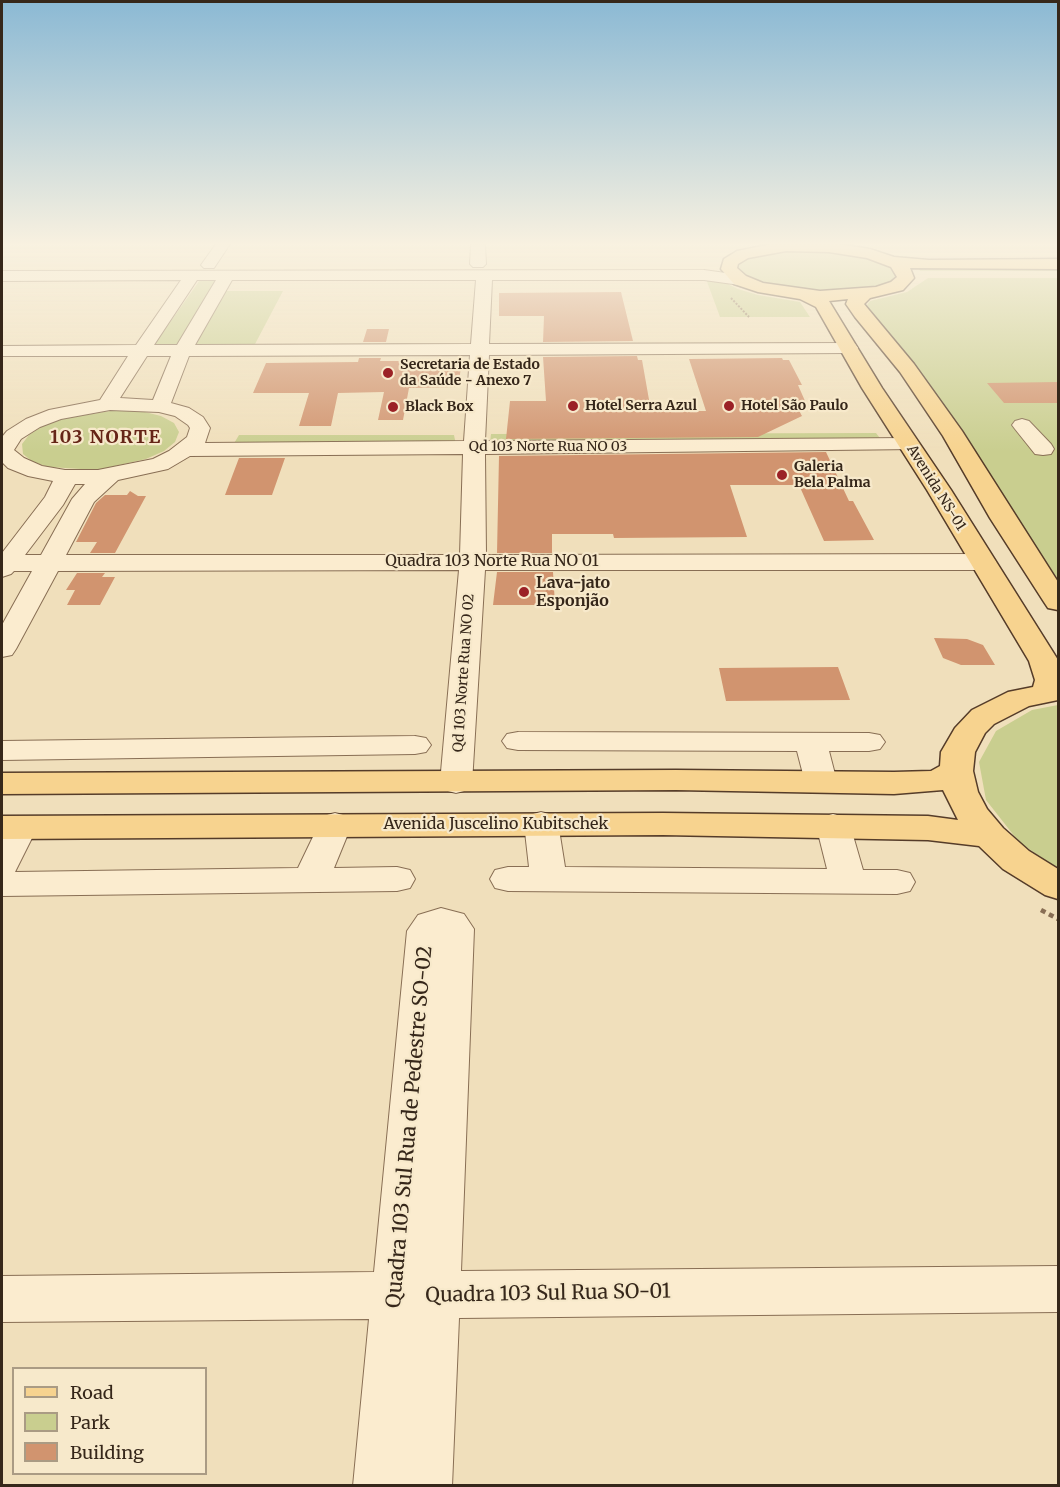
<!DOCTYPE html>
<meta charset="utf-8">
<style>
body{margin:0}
#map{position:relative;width:1060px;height:1487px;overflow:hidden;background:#f0dfbb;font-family:Merriweather,serif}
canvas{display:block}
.frame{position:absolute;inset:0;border:3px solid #36271a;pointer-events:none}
.legend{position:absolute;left:12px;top:1367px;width:195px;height:108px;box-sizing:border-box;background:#f7e9cb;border:2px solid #aa9b84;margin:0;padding:8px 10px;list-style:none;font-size:18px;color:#36271a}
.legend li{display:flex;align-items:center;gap:12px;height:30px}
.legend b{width:30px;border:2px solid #aa9b84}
</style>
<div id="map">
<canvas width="1060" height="1487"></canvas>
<div class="frame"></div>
<ul class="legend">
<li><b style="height:8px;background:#f7d38f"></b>Road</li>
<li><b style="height:16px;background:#c9ce8f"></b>Park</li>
<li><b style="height:16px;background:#d1946f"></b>Building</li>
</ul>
</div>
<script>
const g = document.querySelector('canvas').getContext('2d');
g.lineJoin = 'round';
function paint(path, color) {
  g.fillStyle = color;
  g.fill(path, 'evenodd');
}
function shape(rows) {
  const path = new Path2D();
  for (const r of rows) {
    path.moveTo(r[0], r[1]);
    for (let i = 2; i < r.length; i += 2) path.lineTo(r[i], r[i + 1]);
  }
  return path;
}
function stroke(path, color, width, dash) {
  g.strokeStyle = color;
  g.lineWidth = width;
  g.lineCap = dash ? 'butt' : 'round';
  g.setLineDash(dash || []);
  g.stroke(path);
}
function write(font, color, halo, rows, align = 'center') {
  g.font = font + ' Merriweather,serif';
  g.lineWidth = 4.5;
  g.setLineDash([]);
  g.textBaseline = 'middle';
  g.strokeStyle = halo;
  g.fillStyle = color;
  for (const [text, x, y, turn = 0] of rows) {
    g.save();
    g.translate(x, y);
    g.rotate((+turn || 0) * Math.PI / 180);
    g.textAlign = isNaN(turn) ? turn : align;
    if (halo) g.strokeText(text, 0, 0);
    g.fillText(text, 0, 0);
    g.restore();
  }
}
paint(shape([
 [799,248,863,255,891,266,897,276,888,285,846,293,784,290,748,279,737,269,744,258],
 [1058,267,1058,271,920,271,918,268],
 [202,277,219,277,178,345,154,345],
 [928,278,1058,278,1058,579,867,305,870,301,907,292],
 [706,279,722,281,738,289,758,295,800,302,810,317,720,317],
 [226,291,283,291,254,346,193,346],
 [117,410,141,411,161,416,174,423,179,432,175,442,164,451,146,459,97,470,49,467,33,462,23,454,22,444,29,435,44,425,66,418],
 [876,433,883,442,490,443,491,434],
 [239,435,454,435,456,445,233,445],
 [1058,705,1058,869,1019,842,986,800,979,762,996,731,1032,710]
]), '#c9ce8f');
paint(shape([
 [621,292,633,341,543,342,544,316,499,316,499,293],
 [367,329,389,329,386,342,363,342],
 [637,356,638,360,642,360,651,411,706,411,689,359,782,358,783,360,789,360,802,385,798,385,805,401,794,401,802,416,758,437,506,439,510,401,546,401,543,357],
 [359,358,381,358,380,361,462,361,458,387,409,388,403,420,378,420,384,392,338,393,331,426,299,426,309,393,253,393,266,363,358,362],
 [1059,382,1059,403,1004,403,987,383],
 [826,452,849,501,853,501,874,540,824,541,799,485,730,485,747,537,614,538,613,534,552,534,552,553,497,553,499,456],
 [239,458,285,458,272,495,225,495],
 [130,491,138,496,146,496,115,553,90,553,97,542,76,542,96,503,105,495,127,495],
 [497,572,553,572,555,605,493,605],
 [77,573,105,573,102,577,115,577,100,605,67,605,75,590,66,590],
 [934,638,967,639,983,645,995,665,961,665,943,658],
 [838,667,850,700,726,701,719,668]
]), '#d1946f');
const minor = shape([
 [216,244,230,244,214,268,204,268,201,265,216,244],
 [471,244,485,244,486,264,483,267,473,267,470,264,471,244],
 [704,270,740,275,748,280,740,285,704,280,492,280,489,344,849,343,855,344,858,348,855,352,849,353,489,355,485,441,908,438,916,439,919,444,916,449,485,454,486,555,983,554,992,557,996,562,992,567,983,570,485,570,472,783,468,790,456,793,444,790,440,783,459,570,58,571,16,649,12,655,2,657,2,625,32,571,14,571,11,574,2,577,2,553,45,497,53,481,28,476,8,468,2,462,2,437,7,431,26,419,49,410,100,400,128,356,2,356,2,346,136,345,181,280,2,281,2,271,704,270],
 [197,280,216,280,177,345,154,345,197,280],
 [232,280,476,280,471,344,195,345,232,280],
 [470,355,464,441,205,443,210,428,203,417,189,408,171,403,189,356,470,355],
 [147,356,171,356,153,400,120,398,147,356],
 [110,410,159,412,175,416,188,425,190,428,187,437,169,451,153,459,98,470,65,470,42,466,24,458,14,450,21,439,40,427,61,419,110,410],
 [463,454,460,555,66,555,94,502,118,480,168,469,190,456,463,454],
 [75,484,85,484,72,499,41,555,25,555,63,505,75,484],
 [1022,419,1029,421,1051,444,1054,449,1051,454,1043,455,1035,454,1015,429,1012,425,1015,421,1022,419],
 [518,732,869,733,880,735,885,742,880,749,869,751,829,751,837,782,833,789,821,792,809,789,805,782,797,751,518,750,507,748,502,741,507,734,518,732],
 [415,736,426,738,431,745,426,752,415,754,2,760,2,741,415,736],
 [541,812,553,815,558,823,565,867,827,869,816,825,821,817,833,814,845,817,850,825,863,870,897,870,910,873,915,882,910,891,897,894,508,891,495,888,490,879,495,870,508,867,529,867,524,823,529,815,541,812],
 [335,813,347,816,352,824,334,868,397,867,410,870,415,879,410,888,397,891,2,896,2,831,8,820,20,817,32,820,37,828,15,872,298,868,323,816,335,813],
 [441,908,464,914,474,929,461,1271,1058,1266,1058,1312,459,1318,452,1486,353,1486,369,1319,2,1322,2,1276,374,1272,407,931,418,915,441,908]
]);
const major = shape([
 [772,244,838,244,870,249,894,257,929,260,1058,259,1058,269,910,268,914,278,903,290,870,298,864,304,914,364,962,431,1058,582,1058,610,1048,608,1044,602,990,518,943,436,900,372,855,317,846,304,848,299,829,301,882,388,951,490,1058,660,1058,700,1029,706,994,724,985,733,975,752,973,771,978,792,987,809,1003,828,1029,851,1058,869,1058,899,1045,895,1003,869,979,846,928,840,663,835,2,839,2,816,663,813,928,816,958,820,943,790,894,794,676,790,2,794,2,773,676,770,894,772,931,771,940,766,941,752,955,728,972,710,1008,692,1033,687,1035,680,1029,661,927,490,862,388,816,307,800,299,758,292,734,284,721,269,724,259,737,251,772,244],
 [786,251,829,252,867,258,891,267,897,277,891,282,876,287,820,291,763,283,746,276,737,268,738,264,748,258,786,251]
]);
stroke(minor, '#886e54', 2);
stroke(major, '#553c29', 3);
stroke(shape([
 [731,298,749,317]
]), '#886e54', 2, [2, 1.5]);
stroke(shape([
 [1041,910,1058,919]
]), '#886e54', 4.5, [5, 4]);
paint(minor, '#fbeccf');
paint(major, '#f7d38f');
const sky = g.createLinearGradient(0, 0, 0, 452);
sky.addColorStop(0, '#8bb9d4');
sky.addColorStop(0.54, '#f8f1e0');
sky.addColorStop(1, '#f8f1e000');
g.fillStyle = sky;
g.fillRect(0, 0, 1060, 452);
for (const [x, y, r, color] of [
 [388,373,6,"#9b2126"],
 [573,406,6,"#9b2126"],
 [729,406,6,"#9b2126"],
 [393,407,6,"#9b2126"],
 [782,475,6,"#9b2126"],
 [524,592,6,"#9b2126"]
]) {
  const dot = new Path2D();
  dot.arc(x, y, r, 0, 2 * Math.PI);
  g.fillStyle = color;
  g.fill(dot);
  stroke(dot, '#f7e9cb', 2);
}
write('bold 14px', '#36271a', '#f7e9cb', [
 ["Secretaria de Estado",400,365],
 ["da Saúde - Anexo 7",400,381],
 ["Hotel Serra Azul",585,406],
 ["Hotel São Paulo",741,406],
 ["Black Box",405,407],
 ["Galeria",794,467],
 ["Bela Palma",794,483]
], 'left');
write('14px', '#36271a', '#f7e9cb', [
 ["Qd 103 Norte Rua NO 03",548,447],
 ["Avenida NS-01",936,488,58],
 ["Qd 103 Norte Rua NO 02",464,673,-86]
]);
write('16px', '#36271a', '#f7e9cb', [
 ["Quadra 103 Norte Rua NO 01",492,561],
 ["Avenida Juscelino Kubitschek",496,824]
]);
write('bold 16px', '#36271a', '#f7e9cb', [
 ["Lava-jato",536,583],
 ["Esponjão",536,601]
], 'left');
g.letterSpacing = '1.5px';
write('bold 18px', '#652517', '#f7e9cb', [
 ["103 NORTE",106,438]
]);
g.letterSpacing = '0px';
write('20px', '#36271a', '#f7e9cb', [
 ["Quadra 103 Sul Rua de Pedestre SO-02",410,1127,-85],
 ["Quadra 103 Sul Rua SO-01",548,1294,-1]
]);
</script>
